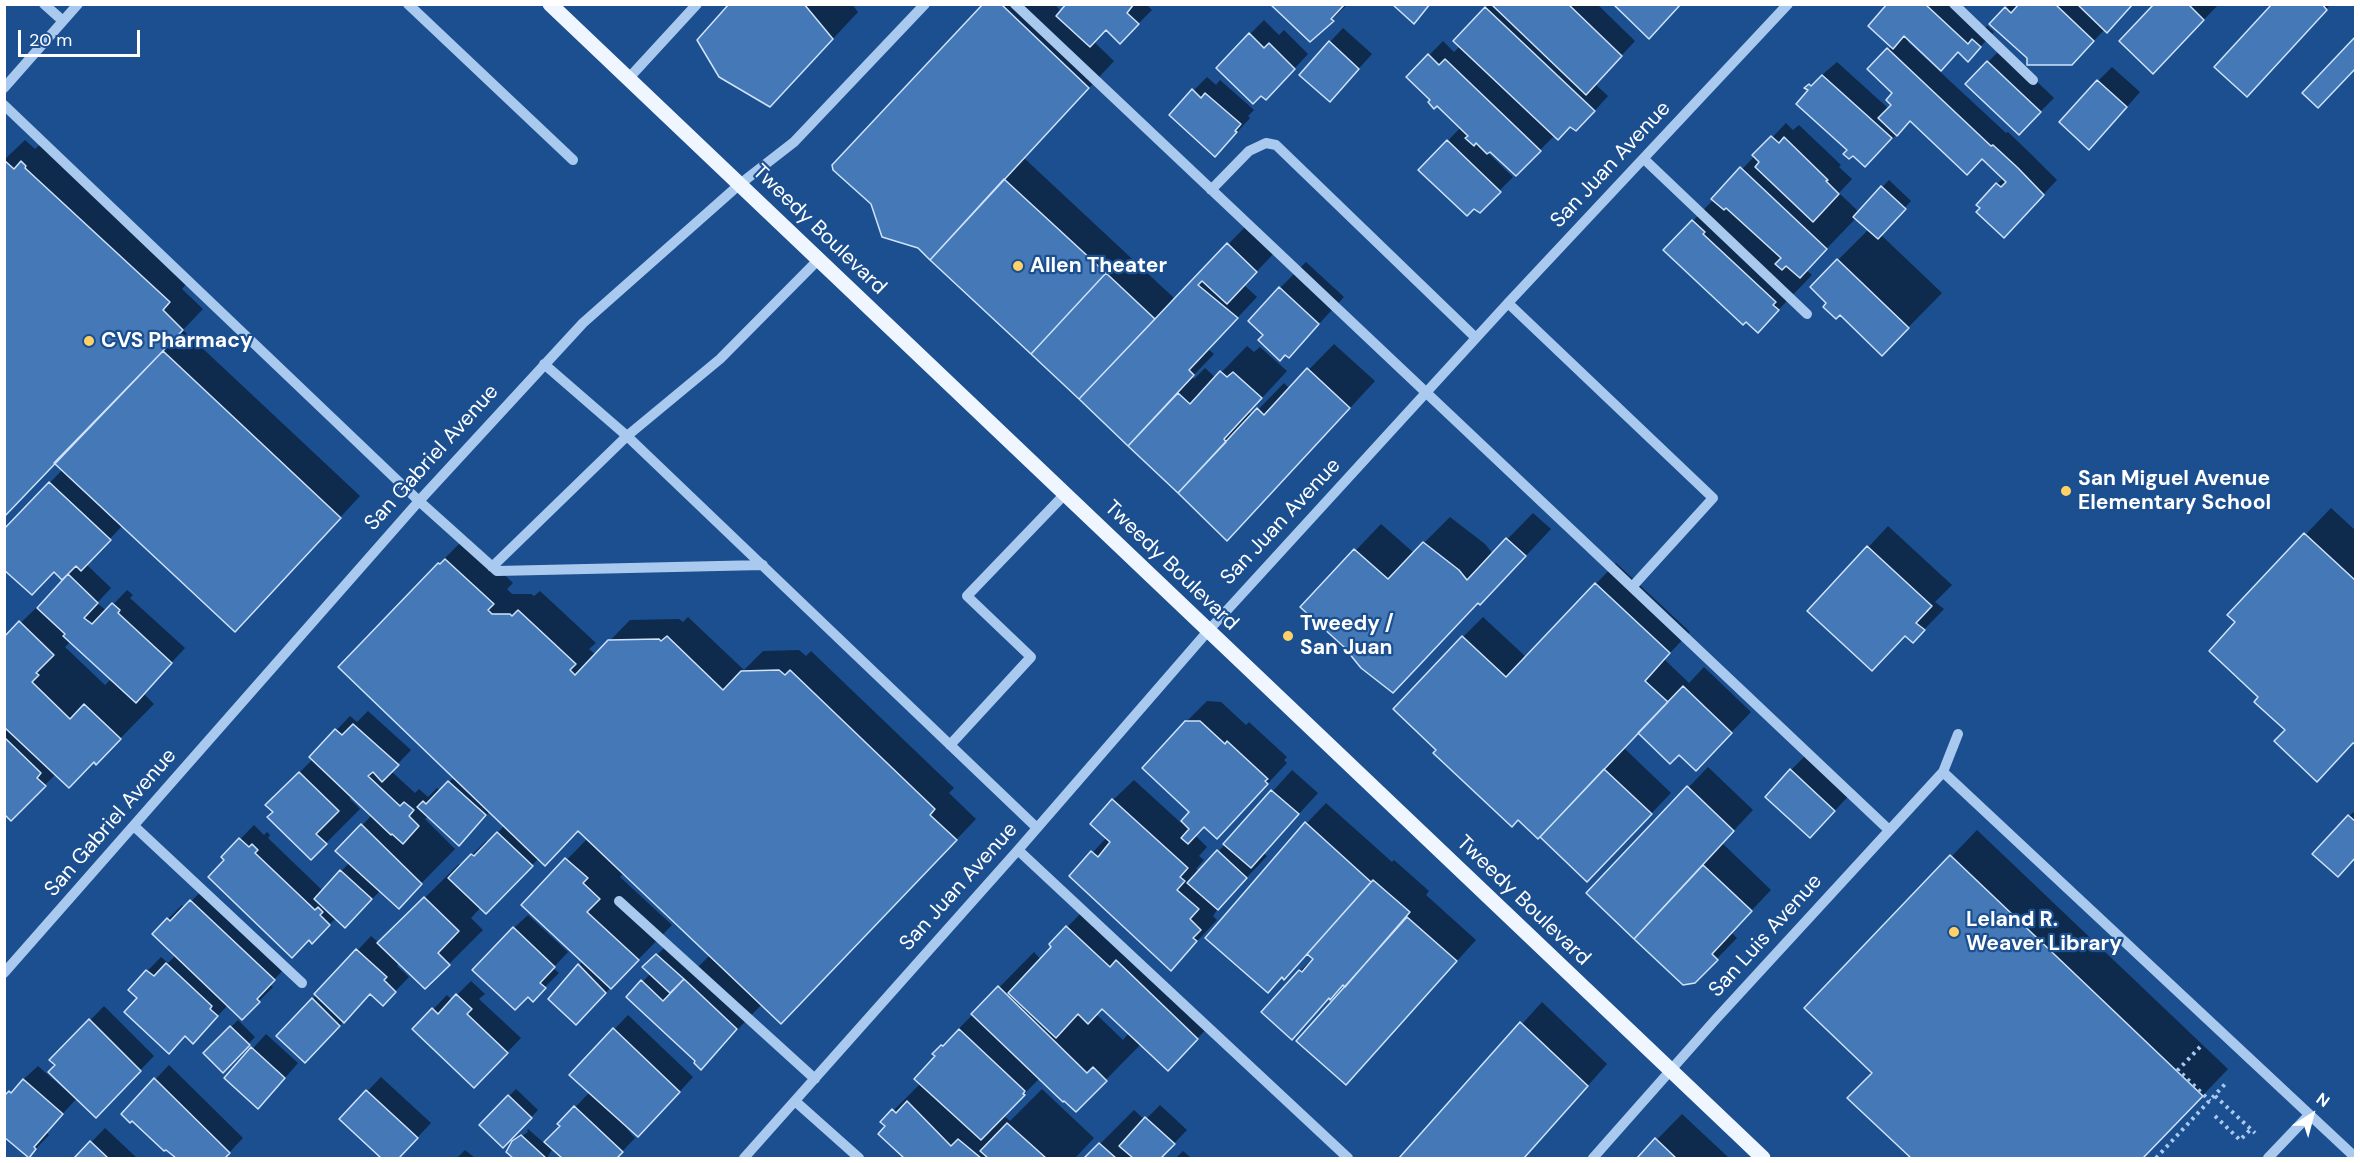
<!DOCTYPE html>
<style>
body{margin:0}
#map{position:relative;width:2360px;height:1163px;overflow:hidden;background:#1b4f8f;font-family:"DM Sans",sans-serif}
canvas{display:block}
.frame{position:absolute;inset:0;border:6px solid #fff;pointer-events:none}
.north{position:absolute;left:2282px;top:1085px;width:60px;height:60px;-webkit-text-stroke:4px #1b4f8f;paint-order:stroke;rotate:36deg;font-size:16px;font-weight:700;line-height:24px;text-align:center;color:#fff}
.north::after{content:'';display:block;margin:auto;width:21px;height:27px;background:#fff;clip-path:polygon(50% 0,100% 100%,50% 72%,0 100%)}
.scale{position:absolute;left:18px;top:30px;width:122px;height:27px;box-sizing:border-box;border:3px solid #fff;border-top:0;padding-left:8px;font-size:18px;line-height:21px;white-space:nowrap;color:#fff;-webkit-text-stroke:4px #1b4f8f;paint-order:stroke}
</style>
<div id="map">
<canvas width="2360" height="1163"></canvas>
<div class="frame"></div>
<div class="north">N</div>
<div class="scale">20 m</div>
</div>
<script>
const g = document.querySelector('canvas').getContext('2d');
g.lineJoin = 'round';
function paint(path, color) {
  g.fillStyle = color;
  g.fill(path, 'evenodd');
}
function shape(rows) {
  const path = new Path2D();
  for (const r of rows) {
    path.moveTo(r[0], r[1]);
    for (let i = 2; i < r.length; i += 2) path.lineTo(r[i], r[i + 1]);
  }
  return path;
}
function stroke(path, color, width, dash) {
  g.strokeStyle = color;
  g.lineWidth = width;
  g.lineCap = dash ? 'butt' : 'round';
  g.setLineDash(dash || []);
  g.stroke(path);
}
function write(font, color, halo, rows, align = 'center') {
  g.font = font + ' "DM Sans",sans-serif';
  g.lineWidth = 4.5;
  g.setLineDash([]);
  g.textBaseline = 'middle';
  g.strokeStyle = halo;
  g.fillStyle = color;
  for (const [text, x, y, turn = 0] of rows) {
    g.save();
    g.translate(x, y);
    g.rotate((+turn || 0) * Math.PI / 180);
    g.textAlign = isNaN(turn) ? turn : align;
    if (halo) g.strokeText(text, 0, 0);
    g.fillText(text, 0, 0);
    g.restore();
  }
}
paint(shape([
 [731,4,852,4,858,12,770,106],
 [985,4,1054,4,1062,12,1069,4,1146,4,1152,10,1134,28,1106,29,1093,41,1114,61,1024,158,1174,298,1169,305,1248,224,1276,251,1244,285,1257,297,1208,349,1214,354,1192,377,1194,379,1205,368,1216,378,1247,346,1254,352,1260,347,1287,371,1249,412,1252,416,1284,383,1290,389,1334,344,1375,381,1253,513,1129,445,919,247],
 [1272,4,1348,4,1310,40],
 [1489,4,1597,4,1635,41,1595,84,1608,96,1590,116,1555,135,1516,174,1490,149,1487,152,1513,177,1479,211,1420,170,1461,127,1408,77,1443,41,1454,52,1460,46,1455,41],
 [1890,4,1954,4,1982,31,1987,26,1994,32,1968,60,1959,51,1910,39,1908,42,2006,133,2008,132,2032,155,2057,180,2017,222,1978,205,2003,178,1982,158,1911,120,1879,152,1807,88,1837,62,1889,109,1893,105,1894,92,1869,69,1892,46],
 [2010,4,2134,4,2107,31,2105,29,2086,49,2028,58,1991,24],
 [2156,4,2219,4,2153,72],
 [2274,4,2331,4,2261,81],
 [1264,20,1279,35,1284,30,1308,54,1280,84,1250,34],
 [1343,28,1372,54,1343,86,1330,42],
 [2002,48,2054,98,2019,133,1967,83],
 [2112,67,2140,92,2103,134,2098,81],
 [1207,77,1216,85,1220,80,1254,110,1248,116,1250,118,1229,141,1193,91],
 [1786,123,1793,130,1799,125,1841,165,1839,167,1852,179,1839,193,1859,212,1889,180,1911,201,1880,234,1942,293,1882,354,1828,303,1838,260,1869,229,1856,218,1808,268,1806,270,1812,275,1758,331,1693,221],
 [25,140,35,149,43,142,189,281,182,289,203,309,183,330,360,496,255,609,123,525,86,564,111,588,97,603,107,611,127,590,133,595,130,598,185,648,143,693,154,704,96,763,94,760,56,774,11,818,4,812,4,639,65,580,4,531,63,469,55,462,4,516,4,160],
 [71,641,112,678,105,685,65,647],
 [1306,262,1344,297,1289,356,1265,335,1280,288],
 [2331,508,2356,531,2356,743,2287,730,2260,697,2238,622,2229,615],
 [1533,513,1551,529,1506,577,1478,601,1345,646,1302,607,1381,524,1414,553,1450,517,1485,544,1493,554],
 [1888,526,1952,585,1935,602,1944,609,1913,641,1906,635,1809,611],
 [467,539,513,583,507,589,512,594,531,594,534,596,540,591,596,643,589,649,596,655,630,620,679,619,683,622,688,617,744,670,763,651,799,650,806,656,811,651,954,788,949,793,976,819,801,1002,762,1004,701,1068,697,1061,628,997,651,973,645,967,664,948,698,967,710,955,624,873,620,877,672,925,576,1023,565,980,583,961,523,905,588,838,579,829,539,858,500,898,481,907,471,918,483,930,449,964,399,962,397,966,409,977,383,1004,371,993,305,1061,278,1036,371,936,379,943,459,864,461,866,486,841,489,842,505,825,490,811,473,830,429,815,425,819,455,849,399,906,381,890,345,926,336,918,312,942,223,857,254,825,264,835,267,832,270,835,268,838,323,891,349,863,337,851,372,815,352,796,350,799,360,809,311,858,267,805,313,759,311,757,350,716,357,722,368,711,411,750,391,771,415,793,419,789,428,797,437,788,441,791,454,777,439,564,460,543],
 [1616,563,1690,632,1664,659,1689,683,1704,667,1751,712,1716,748,1679,753,1639,732,1624,748,1671,793,1587,880,1540,835,1438,750,1463,637,1483,617,1526,657],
 [1207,701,1221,702,1246,725,1249,722,1287,757,1284,760,1287,763,1237,816,1205,826,1195,835,1207,847,1199,856,1204,860,1196,869,1200,872,1292,770,1318,793,1263,853,1267,856,1219,907,1213,916,1217,920,1171,969,1071,876,1107,837,1113,800,1134,780,1181,823,1191,812,1186,722],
 [1811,750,1854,790,1830,816,1791,770],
 [1708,767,1753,810,1722,843,1771,890,1731,932,1737,938,1694,982,1683,984,1588,893],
 [1326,803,1392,862,1394,860,1429,891,1426,895,1476,940,1346,1083,1347,987,1344,984,1292,1038,1300,971,1314,957,1309,953,1284,978,1306,824],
 [2356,810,2356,856,2349,816],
 [1977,830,2228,1069,2143,1158,1913,1158,1849,1098,1874,1073,1806,1008],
 [205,887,287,966,270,984,273,987,242,1018,228,1005,206,1028,139,998,130,989,161,957,168,963,176,955,168,919,182,905,185,908],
 [1081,913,1125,953,1130,948,1211,1024,1182,1055,1141,1044,1076,1110,1040,1078,1003,1115,1010,1121,1042,1089,1094,1138,1075,1158,906,1158,880,1134,887,1126,882,1122,921,1083,937,1056,934,1054,1034,952,1041,960,1053,947,1051,944],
 [1103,1007,1129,1033,1123,1040,1096,1014],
 [528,915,568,952,553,968,559,973,533,999,514,928],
 [471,981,485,994,479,999,521,1038,474,1086,414,1029,447,995,452,1000],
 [1542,1002,1607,1064,1524,1158,1401,1158],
 [104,1006,154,1056,96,1115,77,1098,46,1132,49,1135,29,1156,10,1092,38,1066,71,1095,73,1093,57,1065,52,1060],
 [628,1015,693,1077,652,1122,629,1127,627,1129,635,1138,616,1158,564,1158,553,1148,547,1158,516,1158,508,1151,516,1140,528,1132,527,1130,528,1129,545,1144,562,1126,559,1124,590,1092,571,1075],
 [238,1020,255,1037,223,1071,205,1053],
 [266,1034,298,1063,272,1093,226,1078],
 [169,1065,243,1138,224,1158,178,1158,123,1114],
 [381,1077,431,1123,398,1158,383,1158,341,1119],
 [516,1089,538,1110,503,1146,481,1125],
 [1160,1105,1187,1130,1160,1158,1086,1158,1134,1110,1145,1120],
 [1682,1114,1729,1158,1639,1158],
 [105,1128,137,1158,76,1158],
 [465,1150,475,1158,457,1158],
 [1183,1151,1191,1158,1176,1158]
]), '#0007');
const building = shape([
 [729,4,804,4,833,39,770,107,719,77,697,40,729,4],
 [983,4,1001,4,1089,88,930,260,918,248,882,237,871,204,833,170,832,165,983,4],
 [1066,4,1134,4,1127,13,1139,24,1120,44,1106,30,1090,47,1056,16,1066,4],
 [1270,4,1345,4,1331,19,1334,21,1310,42,1270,4],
 [1392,4,1430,4,1414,24,1392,4],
 [1568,4,1622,56,1586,95,1492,5,1568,4],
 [1613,4,1681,4,1649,39,1613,4],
 [1887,4,1925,4,1968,44,1972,39,1981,47,1968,62,1958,52,1941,71,1904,36,1893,49,1868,26,1887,4],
 [2019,4,2055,4,2094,41,2072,65,2027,65,2027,58,1989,24,2005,7,2011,13,2019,4],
 [2077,4,2133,4,2107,33,2077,4],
 [2154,4,2188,4,2204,20,2153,74,2119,41,2154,4],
 [2272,4,2322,4,2327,10,2247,97,2214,67,2272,4],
 [1485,7,1595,111,1576,131,1570,127,1558,140,1453,41,1485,7],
 [1249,33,1264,48,1269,43,1295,69,1266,100,1261,96,1253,104,1216,68,1249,33],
 [2356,36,2356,68,2318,108,2302,93,2356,36],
 [1329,41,1359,69,1330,102,1299,75,1329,41],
 [1887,48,1991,146,1993,145,2018,168,2044,195,2004,238,1976,212,1980,208,1976,205,1996,183,2001,187,2006,182,1982,159,1967,175,1910,121,1897,136,1878,118,1891,105,1886,100,1892,93,1867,69,1887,48],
 [1428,54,1439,65,1445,59,1541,151,1516,176,1490,152,1487,154,1476,143,1474,146,1465,138,1468,136,1437,106,1434,109,1428,102,1430,100,1406,77,1428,54],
 [1987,61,2041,112,2019,135,1965,84,1987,61],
 [1822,75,1892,138,1865,167,1853,156,1849,159,1843,154,1847,150,1796,104,1808,90,1804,88,1809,84,1811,86,1822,75],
 [2097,80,2127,107,2089,150,2059,122,2097,80],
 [1192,89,1201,98,1205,93,1241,124,1235,131,1237,132,1215,157,1169,115,1192,89],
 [1771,136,1779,143,1784,137,1828,180,1826,181,1839,194,1813,222,1755,167,1759,162,1752,155,1771,136],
 [1447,140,1501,192,1480,213,1474,209,1467,216,1418,170,1447,140],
 [4,160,14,169,21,161,26,166,25,168,170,302,163,310,183,330,4,517,4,160],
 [1740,167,1827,249,1800,278,1786,266,1782,270,1775,264,1781,258,1726,208,1724,210,1711,199,1740,167],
 [1004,179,1106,273,1031,354,930,260,1004,179],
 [1881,186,1906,209,1878,239,1853,217,1881,186],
 [1692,220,1705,232,1703,234,1776,302,1773,305,1779,310,1758,333,1746,322,1743,325,1663,250,1692,220],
 [1227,243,1257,272,1227,304,1202,281,1198,285,1238,318,1189,370,1194,375,1128,446,1079,399,1227,243],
 [1837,259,1909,328,1882,356,1840,315,1836,319,1823,307,1826,303,1810,287,1837,259],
 [1106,273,1155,319,1079,399,1031,354,1106,273],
 [1279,287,1319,324,1289,358,1285,355,1280,361,1258,340,1263,335,1248,321,1279,287],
 [163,351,341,518,235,632,54,463,163,351],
 [1307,368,1350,408,1227,541,1178,493,1257,408,1264,415,1307,368],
 [1220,371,1227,377,1233,372,1262,398,1224,439,1226,442,1178,493,1128,446,1178,393,1190,404,1220,371],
 [49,482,111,540,81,571,76,566,62,580,54,572,32,595,4,570,4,529,49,482],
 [2304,533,2356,581,2356,745,2353,743,2317,782,2274,741,2285,730,2254,702,2258,697,2209,651,2235,622,2227,615,2304,533],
 [1506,538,1526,556,1480,605,1478,603,1393,693,1361,668,1344,647,1300,607,1354,549,1388,579,1423,542,1459,570,1467,580,1506,538],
 [1867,546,1932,606,1916,623,1925,630,1913,643,1905,636,1872,671,1807,611,1867,546],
 [445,559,494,604,488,610,492,614,510,614,512,616,518,610,576,664,570,670,575,675,608,640,659,639,661,641,667,636,723,690,741,671,779,670,785,675,790,670,935,809,930,815,957,840,781,1024,578,831,545,866,338,667,438,563,440,564,445,559],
 [68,574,98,603,84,618,92,624,112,603,120,610,118,613,172,663,136,703,63,636,65,634,37,608,68,574],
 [1595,583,1670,653,1645,681,1668,702,1538,839,1518,820,1512,827,1433,753,1436,750,1393,709,1462,636,1506,677,1595,583],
 [19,621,54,655,36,673,39,675,32,682,70,719,84,704,121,739,96,765,94,762,69,788,4,727,4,637,19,621],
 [1683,686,1732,733,1696,771,1679,755,1670,764,1638,733,1683,686],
 [1185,721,1200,721,1225,744,1227,741,1268,779,1265,781,1268,784,1217,839,1204,827,1188,844,1181,838,1189,829,1181,821,1189,812,1142,768,1185,721],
 [353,724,399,765,382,782,373,772,368,776,400,806,404,802,414,810,409,816,419,826,403,844,392,834,391,835,309,757,335,729,342,735,353,724],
 [4,737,41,773,37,778,46,786,11,821,4,814,4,737],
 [1604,769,1652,814,1587,882,1540,837,1604,769],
 [1790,769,1835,811,1810,838,1765,797,1790,769],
 [299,772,339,811,316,834,327,844,311,860,267,817,273,812,265,805,299,772],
 [448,781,486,815,459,846,417,807,423,801,426,804,448,781],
 [1687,786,1734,831,1634,939,1586,893,1687,786],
 [1271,790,1299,814,1251,868,1223,844,1271,790],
 [1112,799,1188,868,1180,877,1185,881,1177,890,1199,909,1190,919,1201,930,1193,938,1197,941,1171,971,1069,876,1091,851,1098,857,1110,842,1090,824,1112,799],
 [2348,815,2356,822,2356,857,2338,877,2312,854,2348,815],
 [1305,822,1371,882,1284,980,1282,977,1268,993,1205,938,1305,822],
 [361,824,422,884,399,909,335,851,361,824],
 [497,832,533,866,486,914,448,878,471,854,474,856,497,832],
 [239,838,249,847,252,844,258,850,255,853,315,910,318,907,323,912,320,915,330,925,312,944,309,940,292,958,208,877,224,860,221,857,239,838],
 [1217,850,1247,878,1218,910,1187,883,1217,850],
 [1950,855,2203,1096,2143,1158,1911,1158,1847,1098,1872,1073,1804,1008,1950,855],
 [565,858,588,878,583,883,600,899,587,912,639,960,611,989,521,905,565,858],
 [1703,865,1752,911,1712,954,1718,960,1695,983,1683,985,1634,939,1703,865],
 [340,870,372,899,345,928,314,899,340,870],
 [1373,880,1410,912,1345,987,1343,985,1330,1000,1329,998,1292,1040,1261,1012,1299,970,1302,972,1313,959,1307,954,1373,880],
 [424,897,459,931,438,953,450,965,425,989,377,943,424,897],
 [190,900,275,980,257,999,260,1002,242,1020,152,934,167,918,170,921,190,900],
 [1407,917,1457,961,1346,1085,1296,1041,1407,917],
 [1066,926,1110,967,1116,960,1198,1039,1168,1071,1102,1009,1088,1024,1078,1014,1056,1038,1008,993,1051,947,1049,944,1066,926],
 [513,927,555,967,540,983,546,988,533,1002,528,997,515,1010,472,970,513,927],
 [356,949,387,977,384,980,396,992,383,1006,370,994,344,1023,314,994,356,949],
 [656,954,684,979,670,993,642,967,656,954],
 [166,963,212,1006,210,1009,218,1016,193,1044,185,1036,169,1054,124,1012,137,998,128,990,146,970,154,976,166,963],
 [578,964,606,993,576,1025,548,999,578,964],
 [684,979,737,1029,701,1070,694,1063,695,1061,626,997,641,980,663,1001,684,979],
 [998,986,1087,1073,1093,1067,1107,1081,1076,1112,1064,1101,1063,1102,971,1014,998,986],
 [456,994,472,1009,467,1014,508,1053,474,1088,412,1029,432,1008,438,1014,456,994],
 [312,998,340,1026,305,1063,276,1036,312,998],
 [89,1019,141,1071,96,1118,48,1072,55,1065,49,1060,89,1019],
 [1520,1022,1588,1086,1524,1158,1399,1158,1520,1022],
 [230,1026,250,1045,223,1073,203,1053,230,1026],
 [613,1028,680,1092,638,1137,569,1075,613,1028],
 [959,1029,1025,1091,1023,1094,1025,1095,981,1140,914,1079,935,1056,932,1054,941,1045,943,1046,959,1029],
 [251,1047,285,1078,258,1109,224,1078,251,1047],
 [154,1078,230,1153,225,1158,176,1158,166,1150,164,1151,132,1121,130,1123,121,1114,154,1078],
 [23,1079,63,1114,34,1147,36,1149,29,1158,4,1137,4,1096,9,1091,11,1093,23,1079],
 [366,1090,418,1138,399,1158,381,1158,339,1119,366,1090],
 [508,1095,532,1118,503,1148,479,1125,508,1095],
 [907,1101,951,1146,958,1139,981,1158,904,1158,878,1134,885,1126,880,1122,892,1109,896,1113,907,1101],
 [574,1106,623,1152,617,1158,562,1158,544,1142,560,1126,557,1124,574,1106],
 [1145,1117,1175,1144,1161,1158,1133,1158,1119,1146,1145,1117],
 [1007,1123,1046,1158,988,1158,980,1151,1007,1123],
 [521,1135,546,1158,513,1158,506,1152,512,1141,521,1135],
 [1655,1138,1676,1158,1637,1158,1655,1138],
 [90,1141,108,1158,74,1158,90,1141],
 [1099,1143,1116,1158,1084,1158,1099,1143]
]);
paint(building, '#4478b7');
stroke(building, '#cfe3fa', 1.5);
stroke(shape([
 [2200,1047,2178,1070,2210,1101],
 [2215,1096,2255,1133],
 [2215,1116,2240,1140,2251,1129],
 [2156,1158,2227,1082]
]), '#a9c9ee', 4, [3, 4.5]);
stroke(shape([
 [44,4,63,21],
 [408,4,573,160],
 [1015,4,1889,830],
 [1954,4,2033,80],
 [628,79,697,4],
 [4,88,78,4],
 [4,105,419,501,497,571,763,565],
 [1644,159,1807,314],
 [1211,190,1249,151,1266,143,1276,145,1476,338],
 [1508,303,1713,498,1632,587],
 [544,364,627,436,1037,828],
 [492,567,627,436,720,359,819,259],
 [950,745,1031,657,967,596,1065,494],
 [1943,772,2356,1158],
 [134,826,302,983],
 [1018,850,1348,1158],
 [619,901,815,1079],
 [4,973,419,501,583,323,740,184,794,142,925,4],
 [795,1101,859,1158],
 [744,1158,1018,850,1208,631,1508,303,1788,4],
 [1593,1158,1716,1019,1943,772,1958,734],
 [2268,1158,2309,1115]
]), '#a9c9ee', 10);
stroke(shape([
 [550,4,1763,1158]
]), '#f0f6ff', 15);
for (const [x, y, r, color] of [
 [1018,266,6,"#ffd166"],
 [89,341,6,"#ffd166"],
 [2066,491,6,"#ffd166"],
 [1288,636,6,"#ffd166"],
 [1954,932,6,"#ffd166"]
]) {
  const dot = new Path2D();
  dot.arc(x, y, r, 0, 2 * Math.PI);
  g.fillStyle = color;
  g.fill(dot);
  stroke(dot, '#1b4f8f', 2);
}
write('21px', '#fff', '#1b4f8f', [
 ["San Juan Avenue",1611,165,-47],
 ["Tweedy Boulevard",819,230,44],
 ["San Gabriel Avenue",432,458,-48],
 ["San Juan Avenue",1281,522,-47],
 ["Tweedy Boulevard",1171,566,44],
 ["San Gabriel Avenue",111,823,-49],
 ["San Juan Avenue",959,887,-48],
 ["Tweedy Boulevard",1523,901,44],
 ["San Luis Avenue",1766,936,-48]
]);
write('bold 21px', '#fff', '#1b4f8f', [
 ["Allen Theater",1030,266],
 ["CVS Pharmacy",101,341],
 ["San Miguel Avenue",2078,479],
 ["Elementary School",2078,503],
 ["Tweedy /",1300,624],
 ["San Juan",1300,648],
 ["Leland R.",1966,920],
 ["Weaver Library",1966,944]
], 'left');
</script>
